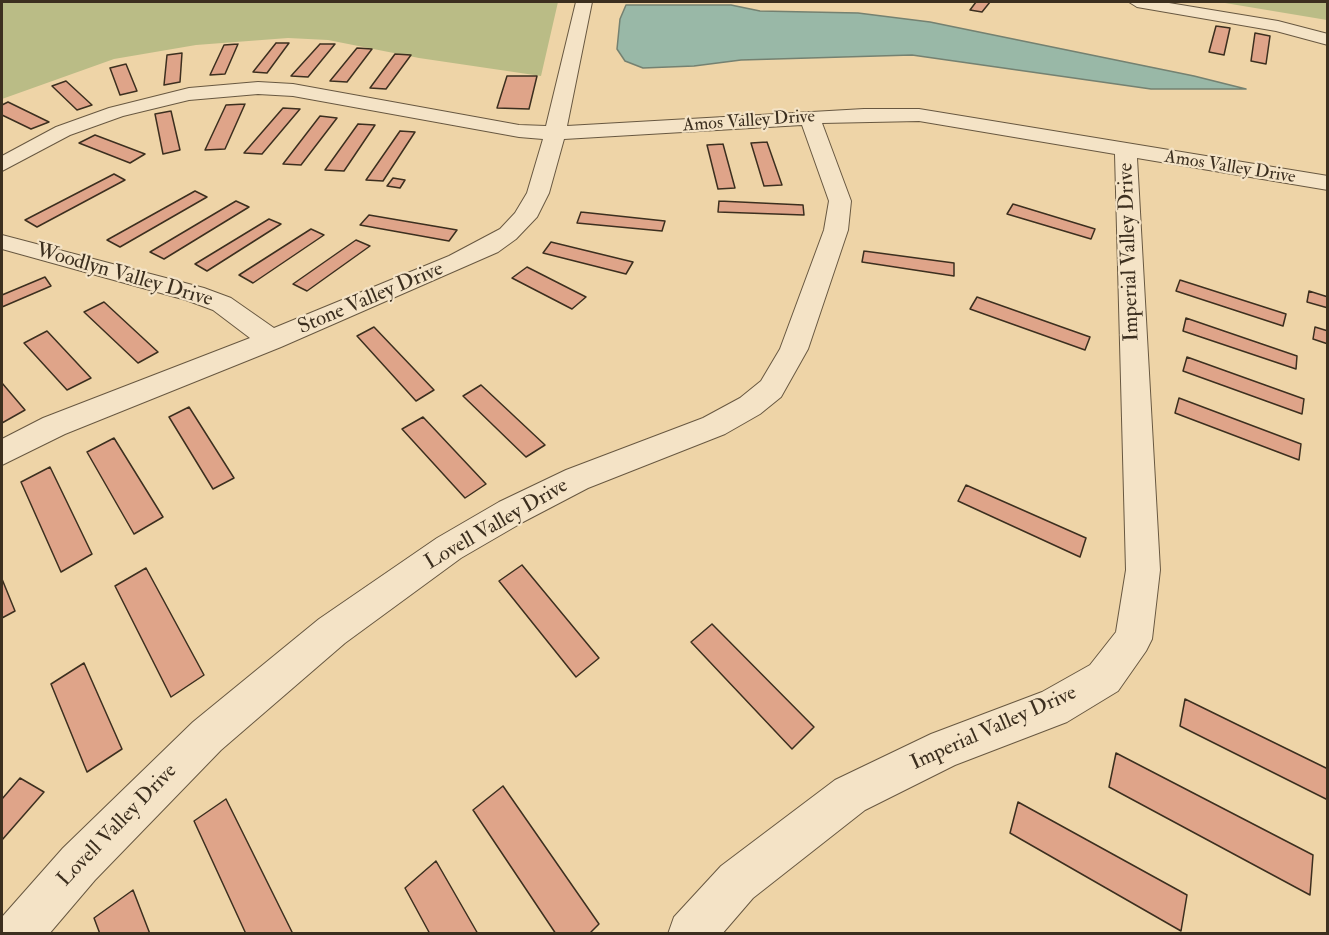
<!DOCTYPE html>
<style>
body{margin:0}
#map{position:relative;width:1329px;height:935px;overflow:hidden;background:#eed4a7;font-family:"IM FELL Double Pica",serif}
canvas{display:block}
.frame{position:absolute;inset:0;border:3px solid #3c2f1f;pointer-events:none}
</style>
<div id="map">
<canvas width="1329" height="935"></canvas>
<div class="frame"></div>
</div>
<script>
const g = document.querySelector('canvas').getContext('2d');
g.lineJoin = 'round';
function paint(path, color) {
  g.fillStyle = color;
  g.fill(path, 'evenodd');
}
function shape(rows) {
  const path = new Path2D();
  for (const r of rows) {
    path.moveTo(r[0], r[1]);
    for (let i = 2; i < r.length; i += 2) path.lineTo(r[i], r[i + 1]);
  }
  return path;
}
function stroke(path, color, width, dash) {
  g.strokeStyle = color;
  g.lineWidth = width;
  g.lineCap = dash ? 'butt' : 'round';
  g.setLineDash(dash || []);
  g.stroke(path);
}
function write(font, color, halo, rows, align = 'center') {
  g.font = font + ' "IM FELL Double Pica",serif';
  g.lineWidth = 4.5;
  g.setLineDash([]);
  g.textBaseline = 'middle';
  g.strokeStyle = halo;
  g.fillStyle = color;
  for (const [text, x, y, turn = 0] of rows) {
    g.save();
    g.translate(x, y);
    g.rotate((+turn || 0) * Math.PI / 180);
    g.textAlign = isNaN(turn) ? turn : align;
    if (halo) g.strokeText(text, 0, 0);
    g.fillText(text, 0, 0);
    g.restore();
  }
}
paint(shape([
 [2,2,558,2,541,76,419,58,328,40,288,38,196,45,114,59,2,99],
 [1219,2,1327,2,1327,20]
]), '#babc86');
const water = shape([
 [626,5,731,5,760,11,858,13,930,22,1194,76,1246,89,1151,89,912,55,741,60,694,66,643,68,625,61,617,49,620,19,626,5]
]);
paint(water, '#99b8a7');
stroke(water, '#748171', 1.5);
const building = shape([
 [976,2,990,2,982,12,970,10,976,2],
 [1216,26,1230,28,1224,55,1209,52,1216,26],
 [1255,33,1270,36,1266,64,1251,61,1255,33],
 [276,43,289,43,267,73,253,72,276,43],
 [238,44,225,74,210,75,224,45,238,44],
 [320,44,335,44,308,77,291,76,320,44],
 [357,48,372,49,347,82,330,81,357,48],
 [182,53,180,82,164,85,167,55,182,53],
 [395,54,411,55,386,89,370,88,395,54],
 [126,64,137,91,120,95,110,68,126,64],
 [507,76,537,76,529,109,497,108,507,76],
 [66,81,92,105,77,110,52,86,66,81],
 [8,102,49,122,31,129,2,115,2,105,8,102],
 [245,104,225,149,205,150,226,105,245,104],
 [283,108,300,109,262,154,244,153,283,108],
 [171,111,180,150,163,154,155,114,171,111],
 [320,116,337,118,301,165,283,164,320,116],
 [358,124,375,125,344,171,325,170,358,124],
 [400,131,415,132,383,181,366,180,400,131],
 [95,135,145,154,130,163,79,143,95,135],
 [767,142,782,185,764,186,751,143,767,142],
 [723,144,735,188,718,189,707,145,723,144],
 [114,174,125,180,37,227,25,220,114,174],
 [393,178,405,180,400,188,387,186,393,178],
 [195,191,207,197,120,247,107,240,195,191],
 [236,201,249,207,164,259,150,252,236,201],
 [719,201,803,205,804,215,718,212,719,201],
 [1013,204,1095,229,1091,239,1007,214,1013,204],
 [581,212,665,221,662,231,577,223,581,212],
 [369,215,457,230,449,241,360,225,369,215],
 [269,219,281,224,207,271,195,264,269,219],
 [311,229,324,235,253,283,239,275,311,229],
 [356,240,370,246,307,291,293,284,356,240],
 [551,242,633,262,626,274,543,253,551,242],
 [864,251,954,263,954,276,862,262,864,251],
 [527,267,586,297,572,309,512,278,527,267],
 [45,277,51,286,2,307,2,295,45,277],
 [1180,280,1286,314,1283,326,1176,291,1180,280],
 [1309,291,1328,297,1328,308,1307,302,1309,291],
 [977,297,1090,337,1085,350,970,309,977,297],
 [104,302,158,352,138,363,84,312,104,302],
 [1186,318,1297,356,1296,369,1183,331,1186,318],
 [374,327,434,390,416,401,357,336,374,327],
 [1315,327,1328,331,1328,344,1313,339,1315,327],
 [47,331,91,378,67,390,24,343,47,331],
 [1187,357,1304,399,1302,414,1183,371,1187,357],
 [2,383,25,410,2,423,2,383],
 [481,385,545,445,526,457,463,396,481,385],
 [1179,398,1301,444,1299,460,1175,413,1179,398],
 [189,407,234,478,213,489,169,417,189,407],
 [423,417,486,484,465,498,402,429,423,417],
 [114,438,163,517,134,534,87,452,114,438],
 [50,467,92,554,61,572,21,482,50,467],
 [966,485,1086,538,1080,557,958,501,966,485],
 [522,565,599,658,576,677,499,581,522,565],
 [146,568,204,675,171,697,115,586,146,568],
 [2,579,15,611,2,618,2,579],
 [712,624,814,727,792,749,691,642,712,624],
 [84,663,122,749,87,772,51,684,84,663],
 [1185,699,1328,769,1328,800,1180,726,1185,699],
 [1116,753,1313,855,1310,895,1109,787,1116,753],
 [20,778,44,792,2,840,2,799,20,778],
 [503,786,599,924,589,934,556,934,473,810,503,786],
 [226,799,293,934,246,934,194,821,226,799],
 [1018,802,1187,895,1181,931,1010,833,1018,802],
 [436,861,478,934,430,934,405,888,436,861],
 [133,890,150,934,100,934,94,918,133,890]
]);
paint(building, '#dfa489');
stroke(building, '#3c2f1f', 1.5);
const minor = shape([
 [576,2,592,2,567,126,864,109,919,109,1328,176,1328,190,1137,158,1160,570,1152,639,1146,651,1118,691,1067,722,955,765,865,810,753,898,722,934,668,934,674,917,721,866,835,780,931,734,1042,692,1090,665,1116,632,1126,570,1115,154,919,121,822,123,851,201,848,230,808,349,781,397,760,414,725,434,588,488,523,522,461,558,345,643,221,750,95,880,49,934,2,934,2,917,63,848,193,722,319,619,437,538,499,502,566,470,703,418,740,398,761,381,780,349,824,230,829,201,802,125,564,139,549,193,537,217,516,239,498,252,281,347,65,434,2,465,2,439,43,418,250,338,213,310,186,300,2,249,2,235,204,288,231,298,274,328,449,256,500,229,515,213,527,193,543,139,519,137,293,96,258,94,189,100,123,116,70,135,2,171,2,156,56,127,109,108,189,88,258,82,293,84,519,125,546,126,576,2],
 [1129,2,1163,2,1278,21,1328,34,1328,45,1276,31,1137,7,1129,2]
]);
stroke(minor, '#685841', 2);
paint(minor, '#f4e3c6');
write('18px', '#3c2f1f', '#f4e3c6', [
 ["Amos Valley Drive",749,122,-4],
 ["Amos Valley Drive",1230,168,9]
]);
write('21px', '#3c2f1f', '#f4e3c6', [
 ["Imperial Valley Drive",1130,252,-92],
 ["Woodlyn Valley Drive",124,276,16],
 ["Stone Valley Drive",371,299,-23],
 ["Lovell Valley Drive",497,525,-30],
 ["Imperial Valley Drive",994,729,-24],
 ["Lovell Valley Drive",118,826,-46]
]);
</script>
